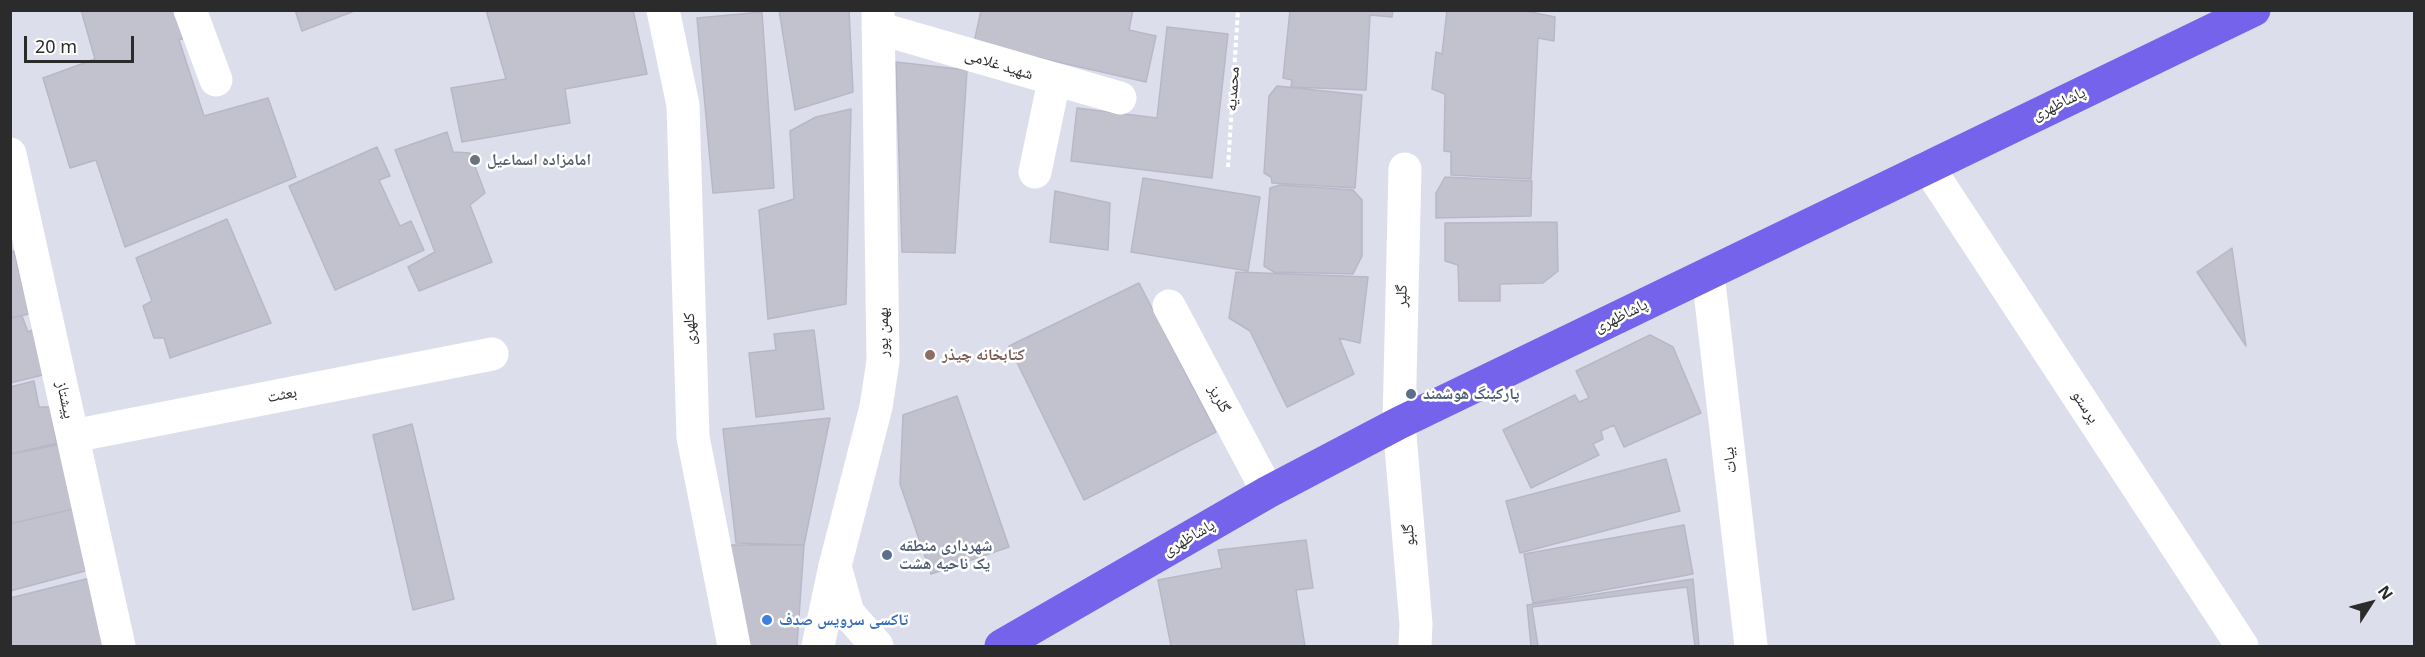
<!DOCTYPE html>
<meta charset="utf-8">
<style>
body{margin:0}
#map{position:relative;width:2425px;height:657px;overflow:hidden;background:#dddeec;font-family:"Noto Sans",sans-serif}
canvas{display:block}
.frame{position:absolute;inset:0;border:12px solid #2b2b2b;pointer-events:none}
.north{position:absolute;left:2341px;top:573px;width:60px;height:60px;-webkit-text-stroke:4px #fff;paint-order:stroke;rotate:54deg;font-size:16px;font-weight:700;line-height:24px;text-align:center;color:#2b2b2b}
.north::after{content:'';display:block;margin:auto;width:21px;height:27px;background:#2b2b2b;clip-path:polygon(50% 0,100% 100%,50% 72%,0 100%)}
.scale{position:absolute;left:24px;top:36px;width:110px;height:27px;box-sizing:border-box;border:3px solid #2b2b2b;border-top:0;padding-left:8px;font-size:18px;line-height:21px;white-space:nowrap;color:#2b2b2b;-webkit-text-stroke:4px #fff;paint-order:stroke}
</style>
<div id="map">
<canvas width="2425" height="657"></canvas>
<div class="frame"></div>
<div class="north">N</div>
<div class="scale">20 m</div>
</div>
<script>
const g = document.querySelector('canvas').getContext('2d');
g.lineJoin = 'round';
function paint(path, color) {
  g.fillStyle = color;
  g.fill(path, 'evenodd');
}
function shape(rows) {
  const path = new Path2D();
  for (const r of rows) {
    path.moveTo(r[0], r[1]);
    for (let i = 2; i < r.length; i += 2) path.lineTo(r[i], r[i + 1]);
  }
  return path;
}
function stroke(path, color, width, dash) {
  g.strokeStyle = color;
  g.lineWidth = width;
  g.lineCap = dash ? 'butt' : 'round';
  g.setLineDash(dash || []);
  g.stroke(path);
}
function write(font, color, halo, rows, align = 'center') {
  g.font = font + ' "Noto Sans","Noto Naskh Arabic",sans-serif';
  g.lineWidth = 5;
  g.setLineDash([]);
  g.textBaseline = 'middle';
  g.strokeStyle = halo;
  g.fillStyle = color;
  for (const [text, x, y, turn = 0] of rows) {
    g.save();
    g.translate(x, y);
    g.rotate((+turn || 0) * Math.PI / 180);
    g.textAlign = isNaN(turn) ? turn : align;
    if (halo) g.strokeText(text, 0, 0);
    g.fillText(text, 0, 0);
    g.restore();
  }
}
const building = shape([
 [81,10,177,10,188,37,179,40,204,116,268,98,296,177,125,247,96,160,70,168,43,78,95,59,81,10],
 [295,10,357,10,302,31,295,10],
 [486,10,633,10,647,74,565,89,570,123,462,142,451,88,506,79,486,10],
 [779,10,849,10,853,92,795,110,779,10],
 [981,10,1133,10,1129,30,1156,36,1146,82,974,43,981,10],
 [1290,10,1393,10,1392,17,1370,15,1366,90,1291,87,1292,80,1283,78,1290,10],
 [1447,10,1521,10,1555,17,1554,41,1538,38,1531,179,1451,175,1451,152,1444,151,1445,94,1432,89,1436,52,1442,54,1447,10],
 [762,12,774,188,713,193,697,18,762,12],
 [1167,27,1228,34,1212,178,1071,161,1077,108,1157,118,1167,27],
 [896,62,967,70,955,253,902,252,896,62],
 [1277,86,1362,95,1355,188,1272,183,1271,177,1264,173,1269,96,1277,86],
 [851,109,846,304,768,319,759,210,794,199,790,131,816,117,851,109],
 [447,132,453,152,470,153,485,193,470,205,492,262,419,291,408,267,435,252,395,150,447,132],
 [377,147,390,176,379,180,400,226,411,221,424,250,335,290,289,186,377,147],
 [1445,177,1532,181,1531,216,1436,218,1436,193,1445,177],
 [1143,178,1260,197,1248,271,1131,252,1143,178],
 [1280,185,1353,190,1362,200,1362,256,1353,274,1274,272,1264,266,1270,188,1280,185],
 [1055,191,1110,203,1108,250,1050,242,1055,191],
 [227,219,271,323,170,358,164,338,154,338,143,306,152,301,136,258,227,219],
 [1557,222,1558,271,1543,283,1500,284,1500,301,1459,301,1458,265,1445,261,1445,223,1557,222],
 [2232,248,2246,346,2197,272,2232,248],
 [10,251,14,251,29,314,10,318,10,251],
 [1236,272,1368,277,1360,343,1339,338,1354,374,1287,407,1250,331,1229,318,1236,272],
 [1139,283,1216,432,1084,500,1009,346,1139,283],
 [22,316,28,332,35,329,47,374,10,383,10,318,22,316],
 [814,330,824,409,756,417,749,353,776,350,774,334,814,330],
 [1650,335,1673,347,1701,413,1624,447,1614,425,1601,431,1603,439,1593,444,1599,455,1531,488,1503,430,1575,395,1579,402,1589,398,1576,371,1650,335],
 [34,381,39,407,50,407,57,445,10,454,10,387,34,381],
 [957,396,1009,547,931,574,900,484,903,415,957,396],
 [830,418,804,545,736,543,723,429,830,418],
 [412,424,454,599,413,610,373,435,412,424],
 [67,441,77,508,10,524,10,454,67,441],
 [1666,459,1680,511,1520,553,1506,501,1666,459],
 [77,508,85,571,10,591,10,524,77,508],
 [1684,525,1693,574,1533,603,1524,554,1684,525],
 [1306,540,1313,588,1296,590,1305,646,1171,646,1158,580,1222,568,1218,550,1306,540],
 [728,545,804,545,797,646,749,646,728,545],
 [94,577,108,646,10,646,10,598,94,577],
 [1693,579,1699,646,1531,646,1527,605,1693,579],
 [1687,587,1695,646,1538,646,1532,607,1687,587]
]);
paint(building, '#c2c2cf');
stroke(building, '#b7b7c8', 1.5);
stroke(shape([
 [1228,167,1238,10]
]), '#fff', 4, [4.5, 3]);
stroke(shape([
 [190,10,216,80],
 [663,10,683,105,693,437,734,646],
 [878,28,1120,98],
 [10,154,119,646],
 [1928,167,2242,646],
 [1405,169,1399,423,1416,624,1415,646],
 [1035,172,1054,81],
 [1708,274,1751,646],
 [1169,306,1268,492],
 [73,436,492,354],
 [836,570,848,613,877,646],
 [818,646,835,566,876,407,883,361,878,10]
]), '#fff', 33);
stroke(shape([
 [1001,646,1268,492,1399,423,2254,10]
]), '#7563eb', 33);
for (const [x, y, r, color] of [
 [475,160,6,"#6b7280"],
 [930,355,6,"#8d6e63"],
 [1411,394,6,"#5c6f8a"],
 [887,555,6,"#5c6f8a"],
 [767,620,6,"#3f7fe0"]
]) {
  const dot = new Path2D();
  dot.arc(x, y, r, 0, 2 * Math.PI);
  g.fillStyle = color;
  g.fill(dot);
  stroke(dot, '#fff', 2);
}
write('16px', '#2b2b2b', '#fff', [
 ["شهید غلامی",999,65,17],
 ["محمدیه",1233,89,-86],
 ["پاشاظهری",2059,104,-26],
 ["گلپر",1402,296,-89],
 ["پاشاظهری",1621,316,-26],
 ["کلهری",690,329,-92],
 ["بهمن پور",883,332,-90],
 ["بعثت",282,395,-11],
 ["گلریز",1219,399,62],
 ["پیشتاز",65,400,78],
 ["پرستو",2085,407,57],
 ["بیات",1730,460,-97],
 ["گلبو",1409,535,-95],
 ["پاشاظهری",1189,538,-30]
]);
write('bold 16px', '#5b616d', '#fff', [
 ["امامزاده اسماعیل",487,160]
], 'left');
write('bold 16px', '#785e54', '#fff', [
 ["کتابخانه چیذر",942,355]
], 'left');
write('bold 16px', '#4e5e75', '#fff', [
 ["پارکینگ هوشمند",1423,394],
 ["شهرداری منطقه",899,546],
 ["یک ناحیه هشت",899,564]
], 'left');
write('bold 16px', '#366cbe', '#fff', [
 ["تاکسی سرویس صدف",779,620]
], 'left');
</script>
